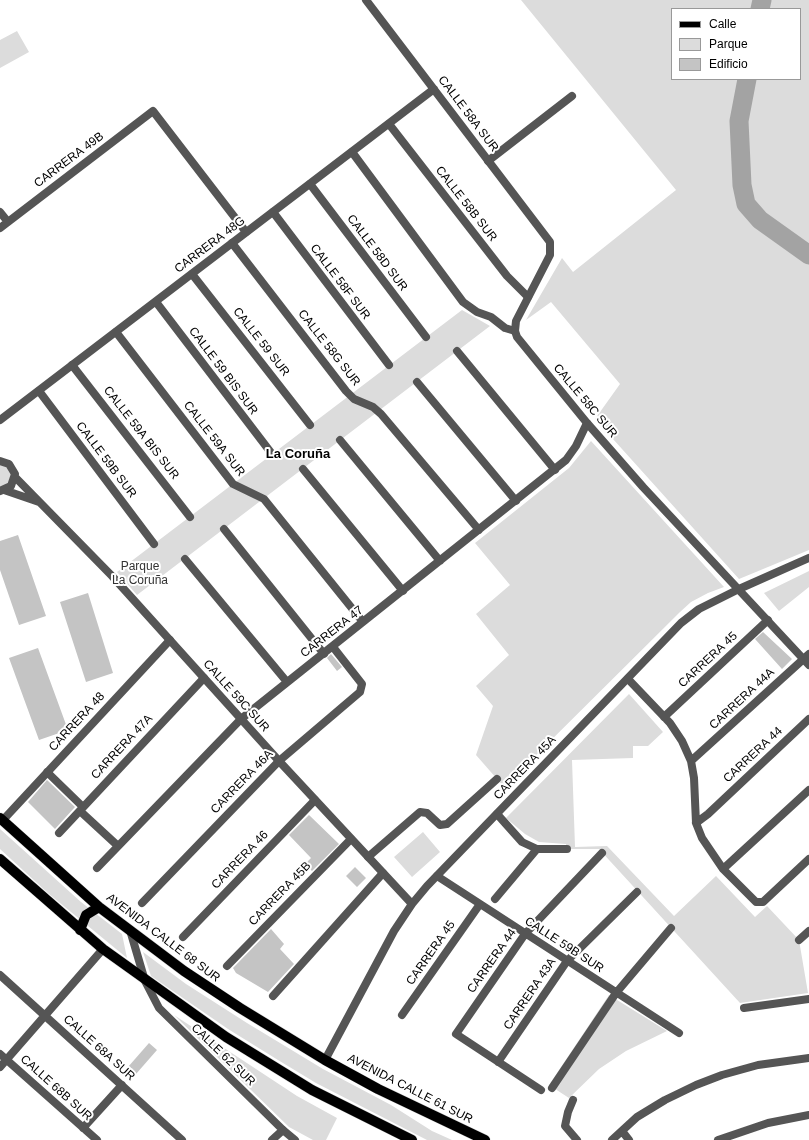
<!DOCTYPE html>
<meta charset="utf-8">
<style>
body{margin:0}
#map{position:relative;width:809px;height:1140px;overflow:hidden;background:#fff;font-family:Helvetica,sans-serif}
canvas{display:block}
.legend{position:absolute;left:671px;top:8px;width:130px;height:72px;box-sizing:border-box;background:#fff;border:1px solid #999;margin:0;padding:5px 7px;list-style:none;font-size:12px;color:#000}
.legend li{display:flex;align-items:center;gap:8px;height:20px}
.legend b{width:20px;border:1px solid #999}
</style>
<div id="map">
<canvas width="809" height="1140"></canvas>
<ul class="legend">
<li><b style="height:5px;background:#000"></b>Calle</li>
<li><b style="height:11px;background:#dcdcdc"></b>Parque</li>
<li><b style="height:11px;background:#c4c4c4"></b>Edificio</li>
</ul>
</div>
<script>
const g = document.querySelector('canvas').getContext('2d');
g.lineJoin = 'round';
function paint(path, color) {
  g.fillStyle = color;
  g.fill(path, 'evenodd');
}
function shape(rows) {
  const path = new Path2D();
  for (const r of rows) {
    path.moveTo(r[0], r[1]);
    for (let i = 2; i < r.length; i += 2) path.lineTo(r[i], r[i + 1]);
  }
  return path;
}
function stroke(path, color, width, dash) {
  g.strokeStyle = color;
  g.lineWidth = width;
  g.lineCap = dash ? 'butt' : 'round';
  g.setLineDash(dash || []);
  g.stroke(path);
}
function write(font, color, halo, rows, align = 'center') {
  g.font = font + ' Helvetica,sans-serif';
  g.lineWidth = 4;
  g.setLineDash([]);
  g.textBaseline = 'middle';
  g.strokeStyle = halo;
  g.fillStyle = color;
  for (const [text, x, y, turn = 0] of rows) {
    g.save();
    g.translate(x, y);
    g.rotate((+turn || 0) * Math.PI / 180);
    g.textAlign = isNaN(turn) ? turn : align;
    if (halo) g.strokeText(text, 0, 0);
    g.fillText(text, 0, 0);
    g.restore();
  }
}
paint(shape([
 [521,0,809,0,809,550,739,579,595,419,620,384,551,302,526,320,562,258,573,272,676,190],
 [672,9,800,9,800,79,672,79],
 [17,31,29,52,0,68,0,40],
 [462,310,490,326,137,595,117,572],
 [591,441,724,587,708,593,691,602,680,612,504,787,476,755,493,706,476,686,509,655,476,614,510,585,475,543,569,468],
 [0,461,4,461,15,477,0,491],
 [809,571,809,587,779,611,764,593],
 [629,694,663,732,648,746,633,746,633,758,572,760,575,847,607,846,674,916,716,876,755,917,767,906,799,940,808,993,740,1003,599,849,567,849,566,844,539,842,525,834,506,818],
 [0,829,81,902,122,934,127,958,49,894,0,849],
 [423,832,440,852,412,877,394,857],
 [143,952,186,984,247,1023,323,1069,391,1105,432,1131,452,1140,427,1140,316,1083,278,1060,228,1029,151,976],
 [609,995,667,1031,626,1051,599,1069,569,1098,549,1085],
 [174,1015,297,1096,337,1118,326,1140,313,1140,289,1127]
]), '#dcdcdc');
stroke(shape([
 [760,9,762,0],
 [747,79,739,121,742,185,746,204,760,220,809,255]
]), '#a3a3a3', 19);
paint(shape([
 [18,535,46,616,19,625,0,570,0,541],
 [88,593,113,673,86,682,60,602],
 [763,632,792,659,782,669,755,639],
 [38,648,68,730,39,740,9,658],
 [331,654,342,667,337,671,327,658],
 [47,780,75,807,55,829,28,802],
 [309,815,339,844,312,871,305,864,311,858,289,835],
 [355,867,366,878,357,887,346,876],
 [271,929,284,944,280,949,294,964,268,992,236,973,233,968],
 [149,1043,157,1050,136,1074,128,1067]
]), '#c4c4c4');
const primary = shape([
 [0,818,99,907,184,971,240,1008,325,1060,378,1089,485,1140],
 [0,859,103,949,226,1037,312,1090,412,1140],
 [80,930,86,915,99,907]
]);
stroke(primary, '#dbdbdb', 11);
stroke(shape([
 [389,124,507,276,528,297],
 [352,152,463,302,477,312,491,317,505,328,515,331],
 [488,161,572,96],
 [310,184,426,337],
 [0,212,8,222],
 [273,212,389,365],
 [0,228,153,111,246,232],
 [232,243,346,391,354,399,373,407,381,414,479,530],
 [192,274,310,425],
 [156,302,272,454],
 [116,332,233,484,264,499,363,622],
 [457,351,555,470],
 [72,365,190,517],
 [417,382,516,501],
 [39,391,154,544],
 [340,440,440,561],
 [303,469,403,591],
 [224,529,324,654],
 [185,559,287,682],
 [739,589,809,558],
 [628,679,670,723,682,741,691,761,694,778,696,823,702,838,723,869,756,902,763,902,809,859],
 [664,717,768,620],
 [691,761,809,654],
 [47,772,83,807],
 [80,811,118,846],
 [497,814,522,842,537,849,567,849],
 [3,820,170,640],
 [696,823,708,814,809,719],
 [59,833,204,678],
 [368,857,420,812,427,813,440,825,447,824,497,779],
 [97,868,241,719,566,460,576,446,587,423],
 [723,869,809,790],
 [437,876,679,1033],
 [495,899,537,849],
 [142,903,279,761,360,692,362,684,333,647],
 [183,937,315,800],
 [799,940,809,931],
 [227,966,351,839],
 [0,975,182,1140],
 [273,996,383,873],
 [744,1008,809,999],
 [402,1015,480,904],
 [0,1054,97,1140],
 [498,1062,567,961,637,892],
 [0,1067,103,949],
 [552,1088,616,993,671,928],
 [541,1090,456,1034,525,934,602,853],
 [573,1100,568,1112,565,1126,577,1140],
 [83,1128,122,1085],
 [283,1130,295,1140],
 [622,1131,629,1140],
 [612,1140,637,1117,665,1100,696,1085,722,1075,758,1065,809,1058],
 [718,1140,768,1123,809,1115]
]), '#555', 8);
stroke(shape([
 [366,0,550,242,550,255,516,321,515,331,517,337,587,423,643,487,809,665],
 [0,420,434,89],
 [0,461,9,464,15,474,11,486,0,491],
 [15,477,112,576,279,761,412,904],
 [4,490,39,502],
 [130,930,145,981,159,1008,283,1130,272,1140],
 [325,1060,394,931,412,904,427,886,681,623,699,609,739,589]
]), '#555', 8);
stroke(primary, '#000', 10);
write('12px', '#000', '#fff', [
 ["CALLE 58A SUR",468,114,53],
 ["CARRERA 49B",69,160,-37],
 ["CALLE 58B SUR",466,204,52],
 ["CARRERA 48G",210,245,-37],
 ["CALLE 58D SUR",377,253,53],
 ["CALLE 58F SUR",340,282,53],
 ["CALLE 59 SUR",261,342,52],
 ["CALLE 58G SUR",329,348,52],
 ["CALLE 59 BIS SUR",223,371,53],
 ["CALLE 58C SUR",585,401,50],
 ["CALLE 59A BIS SUR",141,433,52],
 ["CALLE 59A SUR",214,439,52],
 ["CALLE 59B SUR",106,460,53],
 ["CARRERA 47",332,632,-38],
 ["CARRERA 45",708,660,-43],
 ["CALLE 59C SUR",236,696,48],
 ["CARRERA 44A",742,699,-43],
 ["CARRERA 48",77,722,-47],
 ["CARRERA 47A",122,747,-47],
 ["CARRERA 44",753,755,-43],
 ["CARRERA 45A",525,768,-46],
 ["CARRERA 46A",242,782,-46],
 ["CARRERA 46",240,860,-46],
 ["CARRERA 45B",280,894,-46],
 ["AVENIDA CALLE 68 SUR",163,938,37],
 ["CALLE 59B SUR",564,945,33],
 ["CARRERA 45",431,953,-55],
 ["CARRERA 44",492,961,-55],
 ["CARRERA 43A",530,994,-56],
 ["CALLE 68A SUR",99,1048,42],
 ["CALLE 62 SUR",223,1055,44],
 ["CALLE 68B SUR",56,1088,42],
 ["AVENIDA CALLE 61 SUR",410,1089,27]
]);
write('12px', '#333', '#fff', [
 ["Parque",140,567],
 ["La Coruña",140,581]
]);
write('bold 13px', '#000', '#fff', [
 ["La Coruña",298,454]
]);
</script>
